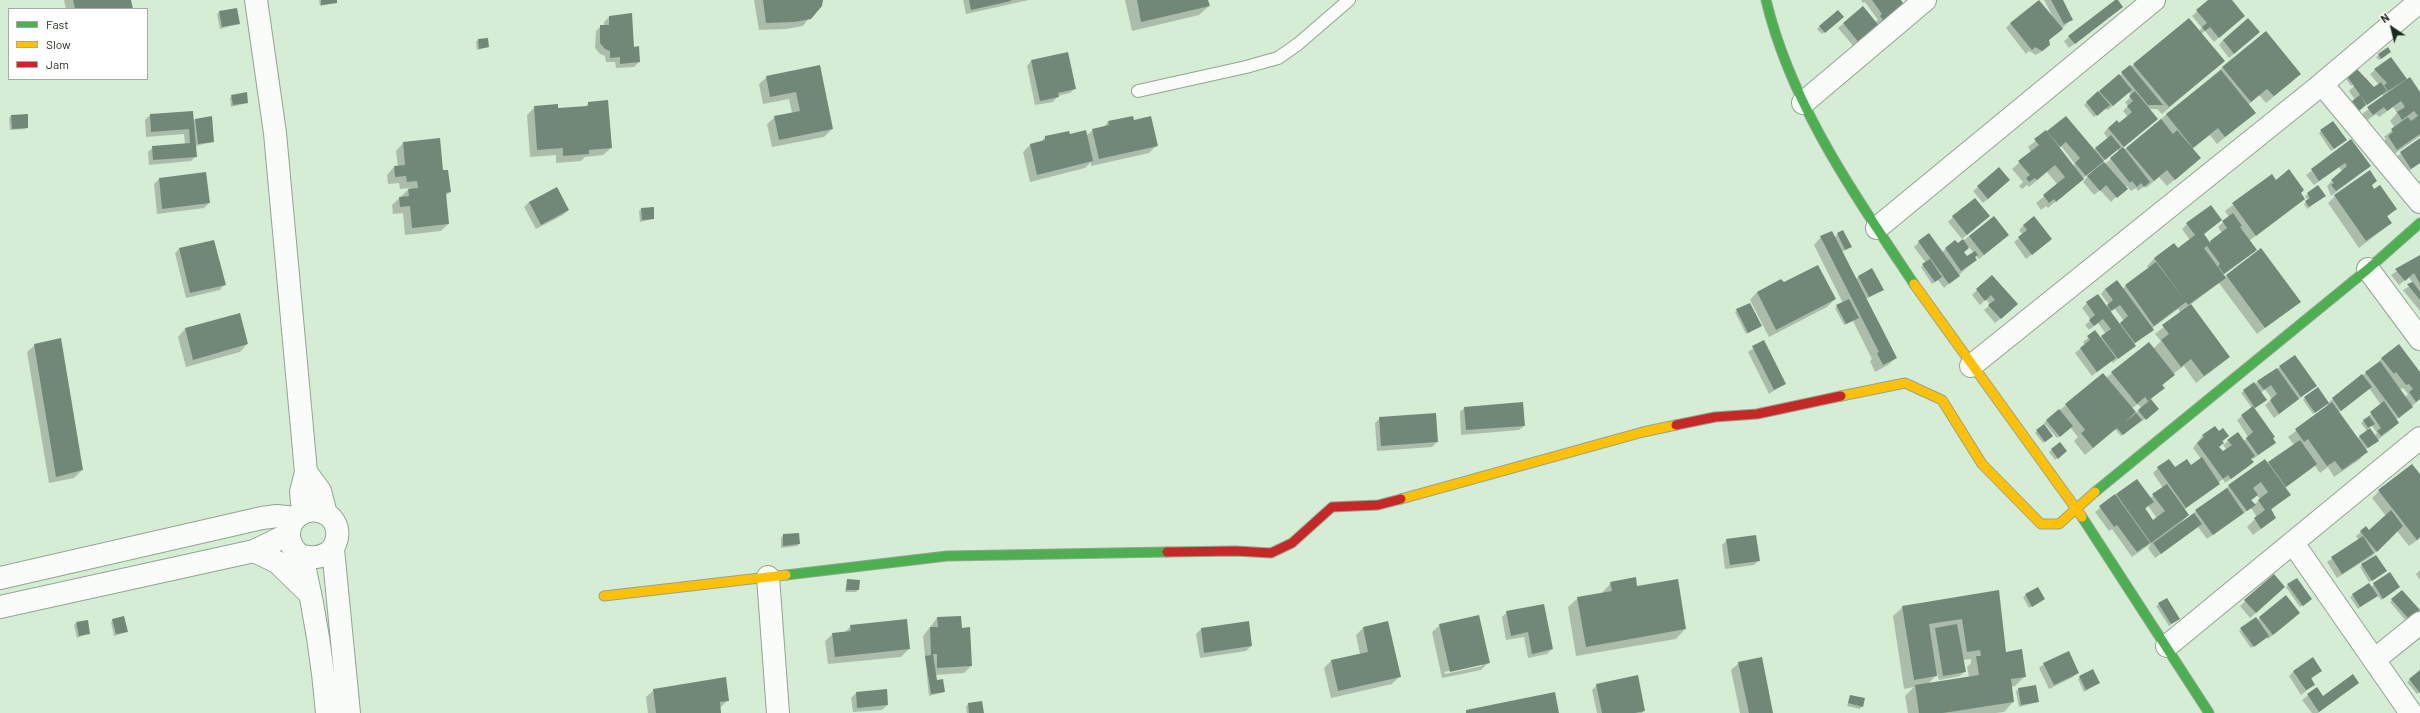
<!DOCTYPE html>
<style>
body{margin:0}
#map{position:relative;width:2420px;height:713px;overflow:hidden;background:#d6edd5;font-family:Barlow,sans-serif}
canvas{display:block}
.legend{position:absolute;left:8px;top:8px;width:140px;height:72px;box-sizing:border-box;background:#fff;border:1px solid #a4aaa4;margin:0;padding:5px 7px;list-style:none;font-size:12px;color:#1b2b1b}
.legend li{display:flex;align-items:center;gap:8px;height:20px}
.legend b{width:20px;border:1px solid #a4aaa4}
.north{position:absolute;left:2372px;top:8px;width:40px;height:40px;-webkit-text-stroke:3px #fff;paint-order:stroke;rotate:325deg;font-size:11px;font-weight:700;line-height:16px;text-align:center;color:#1b2b1b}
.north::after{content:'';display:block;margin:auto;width:14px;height:18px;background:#1b2b1b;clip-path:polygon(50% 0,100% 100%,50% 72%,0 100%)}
</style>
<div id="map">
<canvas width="2420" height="713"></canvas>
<ul class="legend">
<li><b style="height:5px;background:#4caf50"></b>Fast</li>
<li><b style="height:5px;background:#ffc107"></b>Slow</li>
<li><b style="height:5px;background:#c62828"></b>Jam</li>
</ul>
<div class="north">N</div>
</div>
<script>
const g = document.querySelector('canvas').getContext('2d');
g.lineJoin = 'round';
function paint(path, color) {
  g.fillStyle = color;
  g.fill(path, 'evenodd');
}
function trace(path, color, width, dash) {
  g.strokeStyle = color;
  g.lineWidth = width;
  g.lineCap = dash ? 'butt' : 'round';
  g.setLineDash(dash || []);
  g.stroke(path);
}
const shadow = new Path2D(`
 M64 0H130L132 9H66Z
 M319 0H336V3L320 6Z
 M754 0H822L803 26 786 29 759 30Z
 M963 0H1029L966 14Z
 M1125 0H1207L1209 6 1199 15 1132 31Z
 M1861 0H1899L1898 10 1877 25 1855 48 1838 28 1863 7 1875 22 1878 20 1865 2 1863 3Z
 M2044 0H2062L2072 19 2048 41 2049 45 2044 50 2036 55 2029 51 2026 54 2006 28 2011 23 2053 17Z
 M2117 0 2122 7 2069 48 2064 41Z
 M2210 0H2231L2244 16 2214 42 2205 31 2201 34 2224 61 2162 114 2157 109H2149L2157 119 2122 148 2124 150 2265 32 2293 81 2266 103 2259 95 2248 105 2255 113 2217 144 2210 135 2192 149V165L2167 186 2159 177 2146 188 2145 186 2138 191 2136 188 2131 191 2127 186 2111 202 2100 190 2094 195 2083 182 2094 169 2048 208 2046 206 2041 210 2036 203 2058 185 2047 172 2029 187 2027 185 2022 189 2019 186 2023 182 2012 169 2031 152 2028 147 2066 117 2094 150 2108 139 2104 133 2108 128 2128 117 2123 111 2128 106 2125 102 2132 96 2128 92 2108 110 2105 108 2094 117 2084 105 2130 67 2199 31 2202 28 2192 16ZM2061 146 2075 164 2073 166 2059 148ZM2117 149 2119 152 2105 164 2103 161Z
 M1837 11 1840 19 1822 34 1817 29Z
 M220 12 238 24 220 29 217 14Z
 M609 17 633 48 639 62 634 67 616 68 615 62H606L605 56 600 54 595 48 596 31 601 26H604V22Z
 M2254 37 2229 58 2219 45 2223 40Z
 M478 40 488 47 477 50 476 42Z
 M2388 54 2379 60 2376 57 2379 55Z
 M1031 61 1075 88 1070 93 1058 96 1053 102 1035 105 1027 66Z
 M819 66 832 129 824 137 772 147 767 124 775 117 792 113 789 99 763 104 759 84 767 77Z
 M2375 70 2405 78 2400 85 2420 94V136L2390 157 2381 144 2386 139 2384 137 2395 128 2390 121 2397 113 2393 107 2379 117 2376 114 2365 122 2361 115 2384 97 2382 94 2356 112 2350 104 2355 100 2349 91 2356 84 2351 86 2346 79 2348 76 2359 83 2366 78 2374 89 2379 85 2370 74Z
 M232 96 247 103 231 107 230 98Z
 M589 103 611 148 603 155 585 157 581 161 556 163V155L530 157 527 115 535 107 557 109 585 107Z
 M150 115 193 122 195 119 213 142 195 146 196 156 191 161 149 165 148 152 153 147 185 144 184 134 146 137 145 120Z
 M11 116 27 127 25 129 10 130 9 118Z
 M1132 117 1133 121 1156 146 1149 153 1091 166V162L1085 168 1030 182 1023 152 1030 145 1040 143 1045 137 1086 136 1093 130 1103 128 1108 122Z
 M2333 122 2343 142 2331 151 2319 133Z
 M2420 139V163L2406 173 2395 158Z
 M2351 141 2365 170 2331 196 2327 186 2342 171 2339 167 2314 185 2306 175Z
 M403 143 442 171 450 192 445 196 448 224 441 231 405 235 403 213 393 214 392 205 410 188 400 189 399 183 388 184 387 175 394 167H398L396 151Z
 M206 173 209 203 204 208 157 214 154 184 159 179Z
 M2271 175 2276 181 2300 193 2304 199 2249 241 2255 250 2223 275 2299 301 2257 334 2219 283 2190 305 2228 357 2221 364 2196 383 2184 366 2173 374 2150 399 2158 409 2156 411 2121 436 2115 429 2085 455 2074 441 2078 437 2070 427 2057 438 2044 423 2066 405 2106 378 2149 343 2153 349 2161 341 2155 334 2181 313 2178 309 2151 329 2113 363 2111 361 2092 376 2075 353 2085 345 2083 342 2095 332 2100 338 2106 334 2098 323 2089 330 2085 325 2091 320 2082 308 2087 303 2106 307 2109 305 2101 294 2105 289H2122L2149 269 2147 266 2154 259 2174 244 2178 249 2190 240 2182 229 2187 224 2221 220 2203 235 2209 243 2222 233 2218 227 2229 217 2225 211ZM2115 309 2124 321 2119 324 2110 312ZM2138 404 2141 408 2127 421 2132 408Z
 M2004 185 1983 203 1973 191 1978 187Z
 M2371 186 2396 209 2387 217 2391 223 2359 248 2328 203 2335 196Z
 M2318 187 2322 198 2307 209 2304 204 2308 200 2305 196Z
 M557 188 568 210 563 215 536 229 524 207 529 202Z
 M641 209 653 219 640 222 639 211Z
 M1989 216 1962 239 1948 222 1953 217Z
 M2024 225 2051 239 2026 259 2014 242 2023 235 2019 230Z
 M1843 231 1850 247 1842 252 1856 279 1859 276 1883 290 1866 299 1896 358 1888 365 1875 372 1870 361 1872 359 1853 321 1844 325 1835 308 1843 303 1814 245 1821 237H1834Z
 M2008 235 1979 259 1976 256 1974 258 1976 260 1944 288 1938 280 1932 284 1921 267 1926 263 1914 247 1919 242 1942 252 1955 242 1958 245 1969 236ZM1969 247 1974 253 1966 258 1963 253Z
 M179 249 224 285 220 290 186 298 175 253Z
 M2420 256V311L2403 290 2413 284 2409 277 2399 285 2391 275Z
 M1992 276 2012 309 1995 323 1984 310 1990 305 1986 299 1980 305 1972 295Z
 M1781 280 1783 284 1835 299 1827 307 1769 337 1750 300 1757 292Z
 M1737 310 1760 326 1746 334 1735 312Z
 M239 314 247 344 240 352 186 367 178 337 185 329Z
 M1764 341 1785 383 1769 394 1748 352Z
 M35 345 82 470 74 478 49 483 27 352Z
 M2382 358 2420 374V399L2396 420 2398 423 2393 428 2365 450 2366 452 2359 460 2334 477 2328 467 2320 473 2315 466 2285 488 2289 495 2270 511 2275 518 2253 535 2247 527 2257 517 2251 508 2207 539 2198 527 2155 558 2148 548 2152 543 2132 557 2112 529 2109 531 2095 512 2117 495 2150 498 2163 488 2153 473 2158 468 2190 467 2201 459 2193 448 2203 435 2218 433 2228 436 2218 447 2223 453 2227 450 2223 445 2228 441H2244L2248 437 2237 420 2252 408 2241 393 2280 367 2316 386 2274 418 2265 405 2272 399 2265 389 2261 393 2266 400 2254 409 2275 443 2253 459 2252 458 2250 459 2253 462 2248 467 2225 483 2223 479 2184 510 2188 515 2181 523 2229 486 2268 464 2294 445 2288 437 2329 406 2327 404 2313 414 2303 400 2305 398 2328 403 2377 364ZM2369 388 2381 405 2361 423 2367 431 2357 439 2338 413ZM2403 388 2408 394 2405 397 2400 390ZM2372 426 2377 433 2374 436 2368 428ZM2257 495 2260 499 2254 505 2251 501ZM2148 506 2157 518 2153 521 2145 510Z
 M1465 407 1524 426 1519 430 1461 435 1460 412Z
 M1380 418 1437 442 1432 447 1377 451 1375 423Z
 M2037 431 2050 438 2043 443 2035 433Z
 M2059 443 2064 453 2055 460 2049 452Z
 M2420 475V538L2409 546 2397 531 2372 556 2337 578 2327 562 2359 540 2356 536 2366 528 2369 531 2386 516 2372 498 2379 491Z
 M798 534 799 544 797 546 781 548V538L783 535Z
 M1727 540 1759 560 1754 565 1725 569 1722 545Z
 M2376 556 2383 573 2369 582 2360 567Z
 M2420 570V580L2416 574Z
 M2274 576 2279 592 2250 618 2240 606Z
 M847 581 858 590 856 592H845Z
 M1611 583 1636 587 1685 629 1676 639 1576 656 1568 607 1578 598 1601 594Z
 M2369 584 2371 587 2374 584 2399 587 2381 600 2377 595 2358 609 2350 597Z
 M2288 585 2309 601 2300 607 2286 587Z
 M2038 588 2044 599 2029 608 2023 597Z
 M1998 591 2005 653 2025 676 2015 686 2011 687 2013 702 2004 712 1996 713H1908L1905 696 1914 687 1904 689 1893 616 1903 607ZM1971 659V663L1967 667 1969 677 1928 684 1937 674 1939 680 1960 676 1965 671 1963 660Z
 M2402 591 2418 610 2406 621 2390 602Z
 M2285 596 2294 618 2268 639 2266 637 2251 648 2239 631 2257 620Z
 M2159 604 2179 619 2169 626 2156 606Z
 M1507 612 1552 649 1547 654 1528 658 1524 637 1506 640 1502 617Z
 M937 618 961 629 971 666 964 673 935 675 936 681 944 692 929 696 923 636Z
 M113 620 127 631 124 633 114 636 111 622Z
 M76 623 89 633 77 638 74 625Z
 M1440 625 1489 662 1481 670 1442 678 1432 632ZM1482 664V666L1445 674 1444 672Z
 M851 626 909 649 901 657 828 664 825 641 833 634 844 633Z
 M1363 628 1400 676 1392 684 1331 698 1324 668 1331 661 1360 654 1356 635Z
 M1201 629 1251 646 1246 651 1200 658 1196 634Z
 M1739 663 1772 713H1740L1731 670Z
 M2044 664 2078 672 2073 677 2049 689 2039 668Z
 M2321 671 2310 680 2314 685 2301 695 2289 676 2293 672Z
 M2420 671V692L2417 694 2407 682Z
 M2080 677 2099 683 2084 692 2078 679Z
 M2358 683 2318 713H2312L2302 700 2317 688 2323 697Z
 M1597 685 1644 710 1642 713H1597L1592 690Z
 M2019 689 2038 702 2019 707 2016 691Z
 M654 690 728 700 720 708V713H648L646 697Z
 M856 693 887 705 882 710 853 712 851 698Z
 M1851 696 1862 706 1860 709 1847 706Z
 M968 704 983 713H967L966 707Z`);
const building = new Path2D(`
 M73 0H131L133 9H75Z
 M321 0H337V3L321 5Z
 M763 0H823L822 6 811 19 794 22 766 23Z
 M969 0H1011V1L971 10Z
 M1137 0H1208L1210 6 1141 22Z
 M1872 0H1901L1904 5 1883 20 1880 16 1882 14Z
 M2039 0 2063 29 2049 40 2050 45 2042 51 2035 47 2032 50 2010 23Z
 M2051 0H2063L2073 20 2064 24Z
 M2115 0H2118L2123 7 2075 44 2068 36Z
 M2208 0H2232L2245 16 2219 38 2210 27 2205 31 2202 27 2207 23 2196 10Z
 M1863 6 1880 27 1860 44 1843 23Z
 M237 8 240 24 222 27 219 11Z
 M1838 10 1844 17 1825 33 1819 26Z
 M632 13 634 47 639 46 640 62 620 64V57L610 58V51L605 49 600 43V25H609V16Z
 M2189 18 2225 61 2169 107 2133 64Z
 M2248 18 2260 32 2234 54 2223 40Z
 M2266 31 2301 74 2274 96 2267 89 2251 102 2222 67Z
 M488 38 489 47 479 49 478 39Z
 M2388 47 2391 52 2381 59 2378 54Z
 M1068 52 1076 89 1058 93 1059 97 1040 101 1031 60Z
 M2391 57 2407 79 2388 91 2384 85 2387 83 2374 69Z
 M820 65 833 129 779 140 774 116 800 111 796 92 770 97 766 76Z
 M2130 65 2163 105H2148L2121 72Z
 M2357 69 2374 87 2381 82 2387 91 2367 105 2347 76Z
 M2221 70 2256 113 2225 137 2218 128 2193 148 2166 114Z
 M2119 74 2132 90 2113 106 2099 91Z
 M2410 77 2420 92V134L2397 150 2388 136 2393 132 2391 129 2408 117 2411 121 2418 116 2414 111 2402 120 2397 112 2405 107 2401 101 2387 111 2384 107 2373 115 2367 107Z
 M2098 91 2110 105 2097 116 2086 102Z
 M2135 91 2158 119 2124 147 2108 128 2117 120 2119 123 2132 112 2127 106 2133 101 2129 96Z
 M247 92 248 103 233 105 231 95Z
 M2360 95 2366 105 2359 111 2352 101Z
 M608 100 612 148 589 150V154L563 156V148L537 150 534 106 558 104V108L588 106V102Z
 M193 111 197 157 153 160 152 146 190 143 189 129 151 132 150 114Z
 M28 114V128L12 129 11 115Z
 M212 116 214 142 198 144 195 119Z
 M1133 116 1134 120 1151 116 1158 146 1099 159 1092 129 1109 125 1108 121Z
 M2066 116 2104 161 2086 176 2075 163 2080 158 2066 142 2060 147 2047 131Z
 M2161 119 2173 134 2177 130 2201 158 2175 180 2167 170 2154 181 2126 148Z
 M2333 121 2347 140 2334 149 2320 130Z
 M1086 130 1093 161 1037 175 1030 144 1045 140V136L1069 131 1070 134Z
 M2046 130 2084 179 2056 202 2054 199 2049 203 2043 195 2065 177 2055 165 2037 180 2035 178 2029 182 2026 178 2030 175 2018 161 2039 145 2034 139Z
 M2111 135 2121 147 2105 160 2095 148Z
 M440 138 443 170H448L451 192 446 193 449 224 412 228 410 206 400 207 399 197 409 196 408 189 418 188 417 181 407 182 406 176 395 177 394 166 405 165 403 142Z
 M2420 138V163L2411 169 2400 152Z
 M2351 139 2371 166 2336 191 2331 185 2334 183 2331 180 2347 166 2345 163 2319 181 2311 169Z
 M2123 147 2150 182 2144 187 2141 183 2137 187 2132 181 2130 183 2110 158Z
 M2104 162 2128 189 2117 198 2106 185 2100 191 2087 176Z
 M1999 167 2010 180 1988 199 1977 186Z
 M2289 169 2304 190 2301 193 2305 199 2256 236 2232 203 2272 174 2276 180Z
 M2370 170 2377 181 2372 185 2374 189 2380 185 2397 209 2387 216 2392 223 2366 241 2334 195Z
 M206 172 210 203 162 209 159 178Z
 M2318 185 2326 196 2309 207 2305 201 2310 198 2307 193Z
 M557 187 569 210 541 225 529 202Z
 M1975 198 1990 216 1967 235 1952 216Z
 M2211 205 2222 220 2204 234 2211 244 2210 241 2227 228 2222 221 2233 213 2242 226 2240 227 2257 250 2224 274 2218 266 2220 264 2207 246 2204 248 2226 278 2188 305 2186 302 2154 326 2125 285 2156 262 2184 299 2154 258 2174 243 2178 248 2195 235 2186 223Z
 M654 207V219L642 220 641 208Z
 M1994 216 2009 235 1984 255 1969 236Z
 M2034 216 2052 239 2032 255 2018 237 2027 230 2023 225Z
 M1843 230 1852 247 1845 250 1837 233Z
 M1832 231 1897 358 1883 365 1877 353 1879 352 1820 236Z
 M1929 233 1960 276 1949 284 1918 241Z
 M1963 239 1969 248 1964 252 1967 256 1975 251 1978 255 1975 257 1977 260 1961 271 1945 248 1955 240 1958 243Z
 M214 240 226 285 190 293 179 248Z
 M2261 248 2301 302 2265 328 2226 275Z
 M2420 255V284L2414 273 2405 281 2395 269Z
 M1930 259 1942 277 1935 282 1922 264Z
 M1818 265 1836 299 1776 330 1757 292 1781 279 1784 282Z
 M1872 268 1884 290 1869 297 1858 276Z
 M1992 275 2018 304 2001 319 1988 305 1995 300 1991 295 1985 301 1976 289Z
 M2117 280 2154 330 2135 343 2120 323 2128 316 2120 305 2111 311 2107 305 2113 300 2105 289Z
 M2413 282 2420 292V300L2407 284Z
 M2098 294 2136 346 2118 359 2101 336 2111 329 2103 319 2094 326 2089 320 2095 315 2086 302Z
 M1849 299 1859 318 1846 324 1836 305Z
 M1750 303 1762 326 1748 333 1736 309Z
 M2191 304 2230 357 2204 376 2191 359 2181 367 2161 340 2169 334 2162 325Z
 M240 313 248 344 193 360 185 328Z
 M2095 330 2116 358 2097 372 2080 348 2090 340 2087 336Z
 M61 338 83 470 56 477 34 344Z
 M1764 340 1786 384 1774 390 1752 346Z
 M2149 342 2175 375 2162 385 2165 388 2148 401 2145 397 2137 404 2111 372Z
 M2399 344 2420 372V399L2416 402 2409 392 2413 389 2409 384 2406 385 2396 372 2394 374 2381 358Z
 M2295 355 2317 386 2301 397 2279 366Z
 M2380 361 2413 407 2399 418 2365 372Z
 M2277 368 2299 399 2279 414 2270 400 2277 394 2271 385 2264 390 2257 381Z
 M2103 373 2136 412 2123 424 2136 413 2142 420 2123 435 2117 428 2093 448 2081 433 2085 430 2065 404Z
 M2362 374 2372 387 2341 411 2332 398Z
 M2254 382 2267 400 2255 408 2243 390Z
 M2318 387 2329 403 2315 413 2304 397Z
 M2151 399 2159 409 2146 420 2138 410Z
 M2384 401 2399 423 2381 436 2377 431 2381 428 2370 412Z
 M1523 402 1525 426 1466 430 1464 407Z
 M2332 402 2368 452 2342 470 2335 461 2327 466 2308 439 2304 442 2295 429Z
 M2253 406 2275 437 2273 438 2276 443 2258 455 2246 438 2253 432 2241 415Z
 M2059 409 2073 426 2060 437 2046 420Z
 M1436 413 1438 442 1381 446 1379 417Z
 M2369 416 2375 424 2368 428 2363 420Z
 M2044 424 2053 436 2045 442 2036 430Z
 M2215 426 2219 431 2223 428 2229 436 2222 441 2224 443 2219 447 2223 451 2232 445 2227 440 2238 432 2255 456 2251 459 2254 462 2231 479 2228 475 2223 479 2197 443 2204 437 2202 435Z
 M2370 428 2379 441 2368 448 2359 436Z
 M2300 440 2317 464 2286 487 2268 462Z
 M2060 442 2067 451 2058 459 2051 449Z
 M2202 457 2220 484 2186 508 2157 467 2169 459 2175 467 2187 459 2191 465Z
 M2265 459 2291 495 2271 509 2276 518 2261 529 2254 518 2265 510 2258 500 2268 492 2261 482 2253 488 2258 495 2251 500 2256 505 2247 511 2228 485Z
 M2412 464 2420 474V537L2417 540 2378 490Z
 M2137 479 2154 502 2145 508 2153 520 2165 511 2152 494 2167 484 2189 515 2151 543 2116 494Z
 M2227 488 2244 513 2213 535 2195 510Z
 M2115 494 2150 543 2137 552 2117 525 2114 527 2099 506Z
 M2391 510 2403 526 2377 552 2360 531 2366 526 2369 530Z
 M2194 513 2202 524 2161 554 2153 543Z
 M799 533 800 544 783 546V534Z
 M1756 535 1760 561 1730 565 1726 539Z
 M2363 536 2374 553 2342 574 2331 557Z
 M2376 555 2387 571 2372 581 2361 564Z
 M2390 572 2400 587 2383 599 2373 583Z
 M2274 574 2285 587 2256 613 2244 600Z
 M1636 577 1637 586 1678 579 1686 629 1586 647 1577 597 1612 591 1610 582Z
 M2297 578 2312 599 2303 606 2287 584Z
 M847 579 860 580 859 590H846Z
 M2369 583 2378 596 2360 607 2352 594Z
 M2038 587 2045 599 2032 607 2025 594Z
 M1999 590 2006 652 2022 649 2026 677 2011 679 2014 702 1943 713H1919L1915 685 1979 675 1976 656H1981L1980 650 1967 652 1962 619 1929 624 1937 676 1914 680 1902 606Z
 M2402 590 2420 610 2409 619 2391 599Z
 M2286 595 2300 613 2273 635 2259 617Z
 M2167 598 2180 619 2171 624 2158 603Z
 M1544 604 1553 649 1532 654 1528 632 1511 636 1506 611Z
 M1479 615 1490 663 1450 672 1439 624Z
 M124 616 128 632 116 634 112 619Z
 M961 616 962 628 970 627 972 666 937 668V654H933L937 680 943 679 945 692 931 694 925 656 931 655 930 627H938L937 617Z
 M2256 617 2269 636 2254 647 2240 628Z
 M907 619 910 649 835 657 832 633 851 631 850 625Z
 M88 620 90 634 79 636 76 622Z
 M1249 621 1252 646 1204 653 1201 628Z
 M1388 621 1401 677 1338 691 1331 660 1368 652 1363 627Z
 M1957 624 1966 672 1943 676 1935 628Z
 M2069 651 2079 673 2054 685 2043 663Z
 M1762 657 1773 713H1749L1738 662Z
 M2313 657 2322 671 2311 678 2315 685 2306 690 2293 671Z
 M2093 669 2100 683 2086 690 2079 676Z
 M2420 670V693L2409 679Z
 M2353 674 2359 683 2319 712 2307 694 2317 687 2323 696Z
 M1638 675 1645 711 1635 713H1602L1596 684Z
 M726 677 729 701 720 702 721 713H656L653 689Z
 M2036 685 2039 702 2021 705 2018 688Z
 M887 689 888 705 857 708 856 692Z
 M1555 692 1559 713H1466V710Z
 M1850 695 1865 698 1863 707 1848 703Z
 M982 701 984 713H969L968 703Z`);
const lane = new Path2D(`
 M1138 91 1246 67 1278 58 1298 44 1349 0`);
const street = new Path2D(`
 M256 0 275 133 306 472 301 492 303 512
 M2322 84 2420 202
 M1803 103 1925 0
 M1877 228 2154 0
 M2368 269 2420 339
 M1971 366 2322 84 2420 1
 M306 472 320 491 326 514
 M2293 543 2411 713
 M333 549 349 713
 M254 551 277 562 310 594
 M302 556C342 566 349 517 318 511 304 508 289 519 289 534 288 548 301 553 304 565 315 613 323 664 327 713
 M768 577 778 713
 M0 578 262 518 277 516 295 518
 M0 607 254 551 289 534
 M2167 646 2420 438
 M2374 660 2420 623`);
const fast = new Path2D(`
 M1766 0C1791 105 1855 195 1914 284
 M2095 492 2368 269 2420 223
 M2082 517 2209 713
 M786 575 947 556 1167 552`);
const slow = new Path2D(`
 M1914 284 2082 517
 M1841 396 1905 383 1942 400 1982 464 2041 524H2059L2095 492
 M1401 499 1643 432 1676 425
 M604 596 786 575`);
const jam = new Path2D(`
 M1676 425 1715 417 1757 414 1841 396
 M1167 552 1236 551 1271 553 1292 543 1332 507 1378 505 1401 499`);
paint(shadow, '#0003');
paint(building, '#718879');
trace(lane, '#92a492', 14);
trace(street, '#92a492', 24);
trace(fast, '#92a492', 11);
trace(slow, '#92a492', 11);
trace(jam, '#92a492', 11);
trace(lane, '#f9fcf9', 12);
trace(street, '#f9fcf9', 22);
trace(fast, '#4caf50', 9);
trace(slow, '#ffc107', 9);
trace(jam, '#c62828', 9);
</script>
